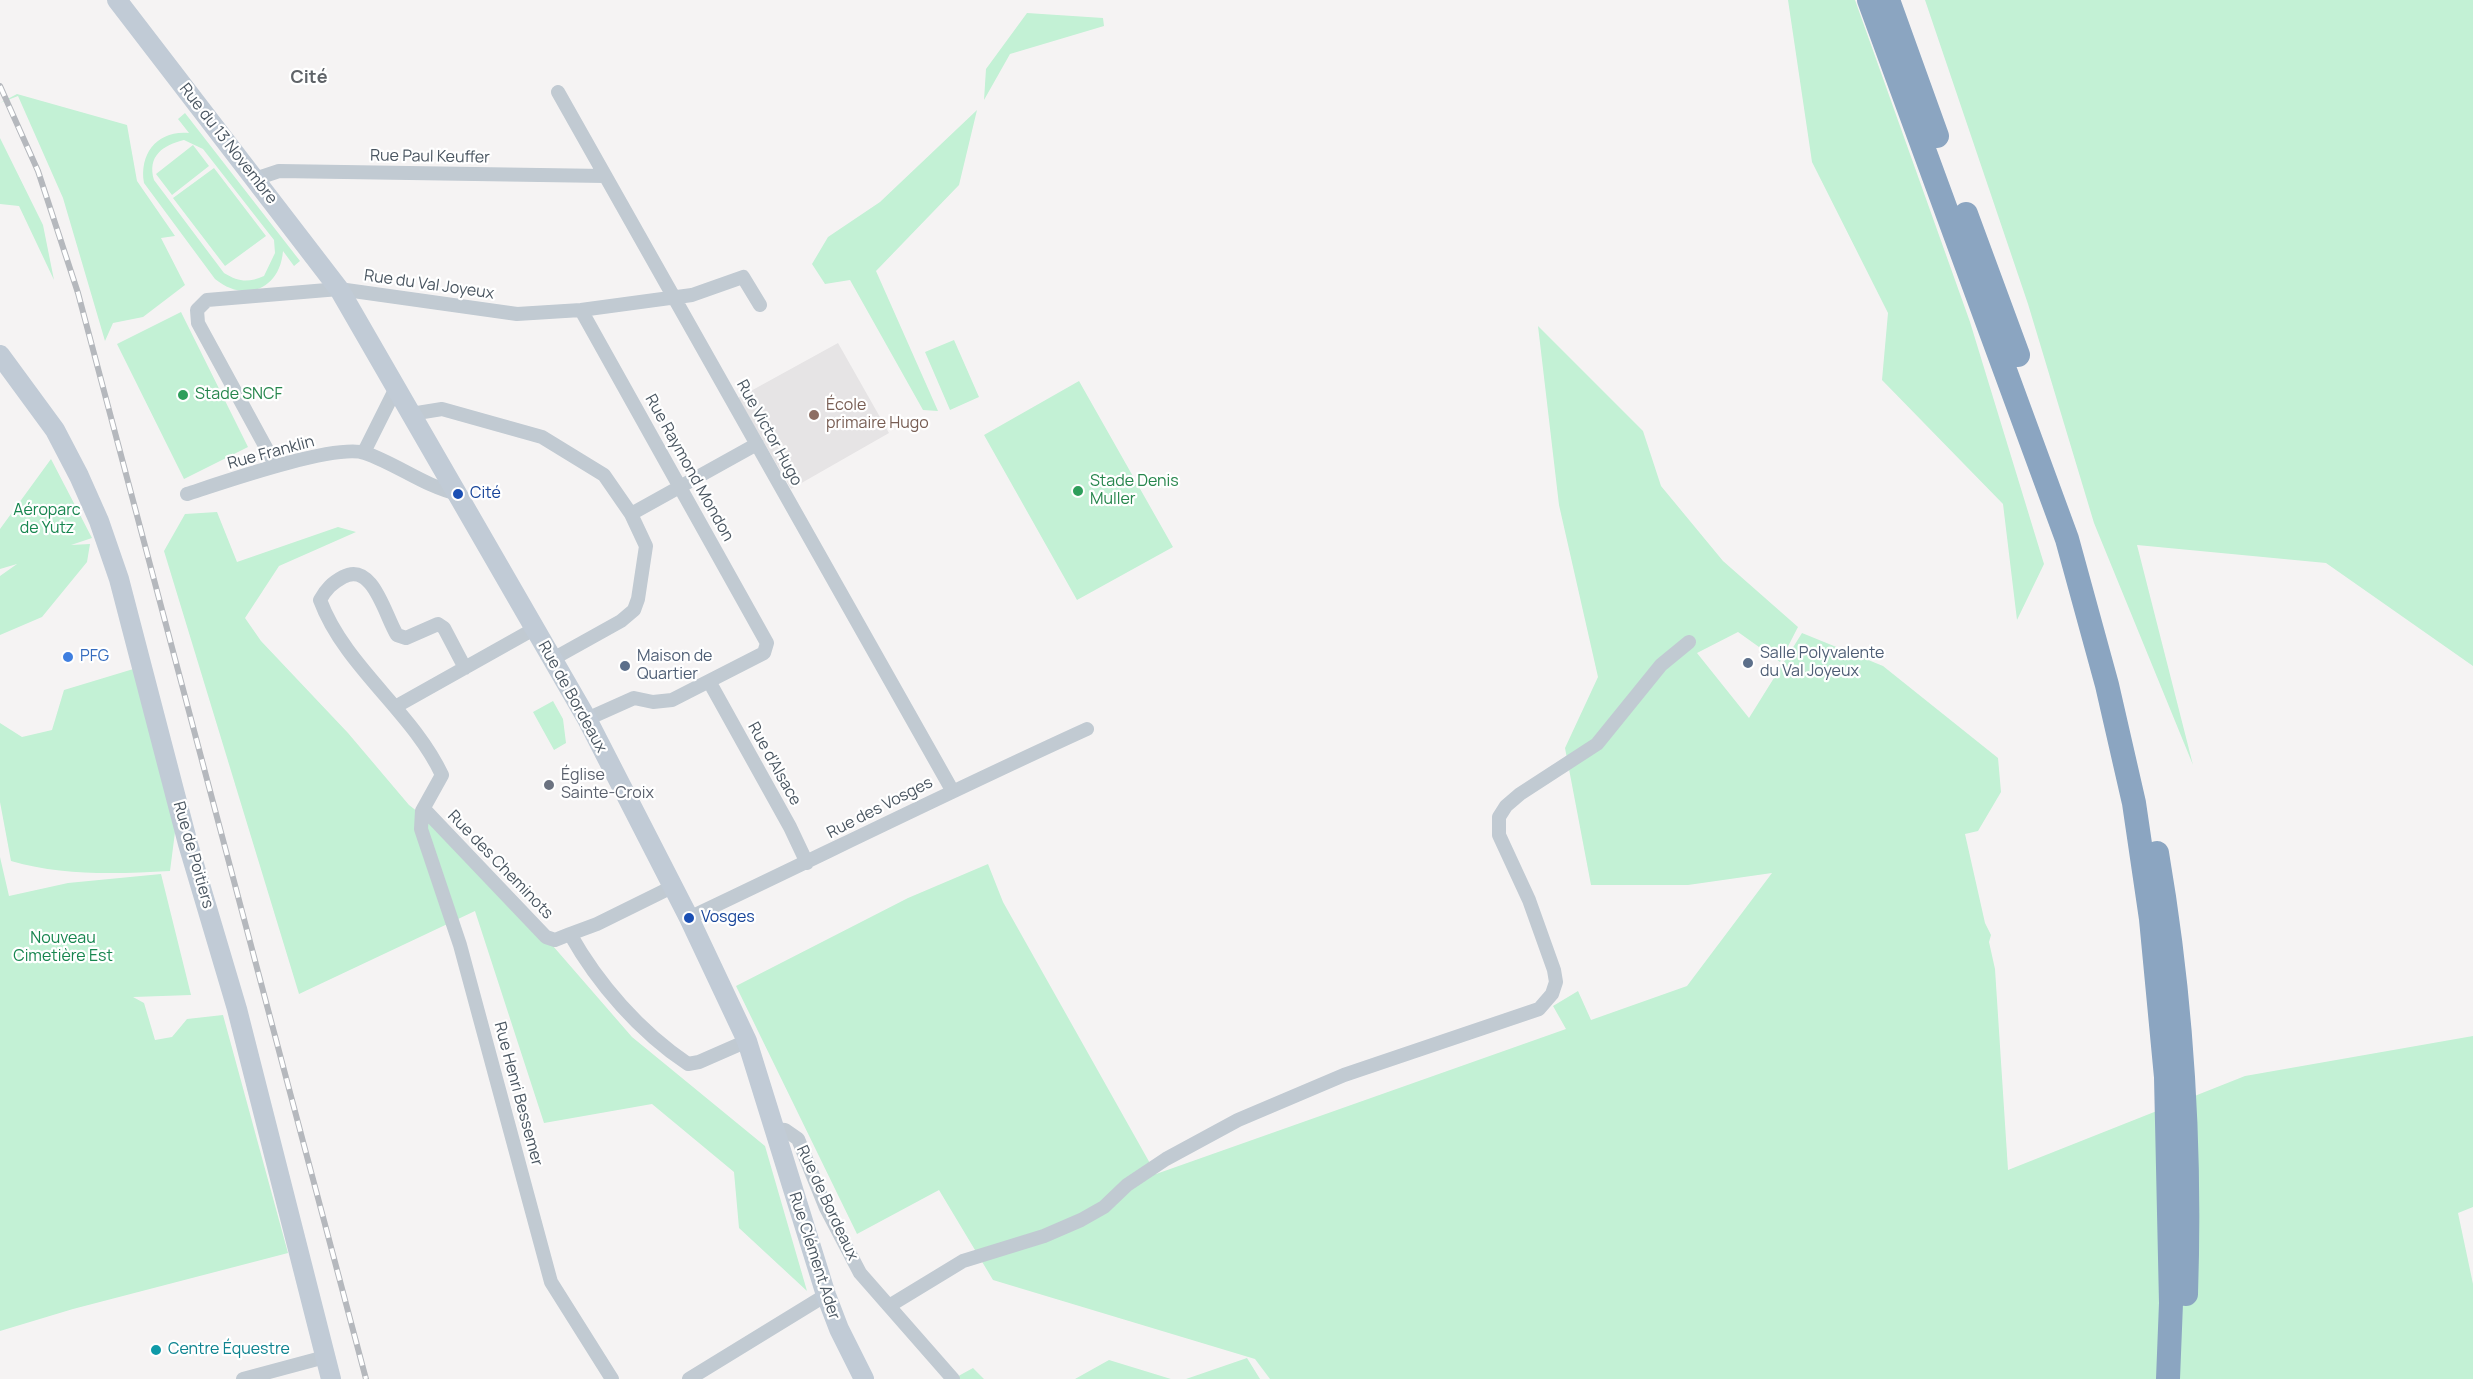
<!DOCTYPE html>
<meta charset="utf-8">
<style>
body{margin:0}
canvas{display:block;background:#f5f3f3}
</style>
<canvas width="2473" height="1379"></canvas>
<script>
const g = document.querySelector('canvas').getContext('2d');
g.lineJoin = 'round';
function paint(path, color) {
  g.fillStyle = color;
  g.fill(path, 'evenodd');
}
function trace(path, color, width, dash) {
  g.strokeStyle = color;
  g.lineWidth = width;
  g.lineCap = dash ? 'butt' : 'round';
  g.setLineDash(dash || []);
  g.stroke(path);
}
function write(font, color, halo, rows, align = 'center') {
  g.font = font + ' Manrope,sans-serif';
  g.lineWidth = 4.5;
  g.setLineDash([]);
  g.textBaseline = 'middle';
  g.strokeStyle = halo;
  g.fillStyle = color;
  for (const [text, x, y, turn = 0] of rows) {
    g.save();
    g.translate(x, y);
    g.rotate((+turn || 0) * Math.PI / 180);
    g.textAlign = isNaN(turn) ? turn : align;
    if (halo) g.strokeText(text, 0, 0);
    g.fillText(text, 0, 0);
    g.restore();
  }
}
const education = new Path2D(`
 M838 343 889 433 791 489 738 398Z`);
const green = new Path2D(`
 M1788 0H1855L1970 322 2044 564 2017 620 2003 504 1882 380 1888 313 1812 162Z
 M1925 0H2473V666L2326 563 2137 545 2193 765 2094 523 2028 304Z
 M1027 13 1103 18 1104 26 1010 54 984 100 986 69Z
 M17 94 127 125 137 181 175 236 161 238 185 285 143 317 113 323 105 341 63 198 18 96 0 103Z
 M977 110 959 185 876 271 938 411 923 410 850 280 825 284 812 264 828 237 880 202Z
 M185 113 300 261 294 266 283 251C280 290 244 303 215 279L144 183C139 153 158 130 189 133L178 119ZM184 140 203 149 274 240 275 253 264 276C248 283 239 282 224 273L154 180C147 156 163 145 184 140Z
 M0 138 43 225 54 280 19 206 0 204Z
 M193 145 209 166 172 195 156 174Z
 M214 168 266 236 225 266 173 198Z
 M181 312 248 447 184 479 117 344Z
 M1538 326 1643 431 1661 486 1723 561 1798 627 1780 662 1738 632 1697 653 1749 718 1802 633 1883 666 1998 758 2001 792 1978 831 1965 834 1985 923 1991 935 1989 942 1995 969 2008 1170 2245 1076 2473 1036V1207L2458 1213 2473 1284V1379H1270L1255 1359 993 1280 939 1190 857 1234 736 986 908 898 988 864 1003 902 1156 1174 1566 1029 1553 1006 1578 991 1591 1020 1687 986 1772 873 1688 885H1591L1565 748 1598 677 1559 505Z
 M954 340 979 397 950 410 925 352Z
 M1079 381 1173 547 1077 600 984 435Z
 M51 459 92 538 71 545 90 544 87 562 42 617 0 635V576L17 564 0 569V529Z
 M217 512 237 562 338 527 356 532 279 566 245 618 261 641 348 733 409 805 427 819 520 908 632 1037 765 1146 807 1291 739 1228 734 1172 652 1104 544 1123 475 911 299 994 164 551 185 514Z
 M140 667 178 809 170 871C117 874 62 876 11 861L0 802V723L22 737 52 730 64 690Z
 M553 701 563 719 566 743 554 750 533 712Z
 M0 857 9 896 68 883 161 874 191 995 133 997 144 1003 155 1040 172 1037 187 1019 223 1015 288 1253 73 1309 0 1331Z
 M1247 1358 1260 1379H1186Z
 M1109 1360 1171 1379H1075Z
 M973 1368 984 1379H953Z`);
const street = new Path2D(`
 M558 92 952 790
 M255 179 279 171 605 176
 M581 310 767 643 764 653 672 700 653 702 634 698 587 719
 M411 414 442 409 542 437 604 475 631 514 646 546 638 599 634 610 621 621 551 660
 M364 452 396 388
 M276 466 198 323 197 310 207 300 339 289 517 314 581 310 692 295 743 277 760 305
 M187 494C221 483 335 443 365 453 397 464 424 486 458 494
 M631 514 757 444
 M465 668 444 628 438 624 406 638 397 635C385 616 373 561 343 577 332 583 326 589 320 600 345 667 412 711 442 775L422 811 421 829 460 945 551 1282 612 1379
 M710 683 790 827 807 863
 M395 707 534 629
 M424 807 426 811 546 937 555 940 570 934C598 984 640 1032 688 1064L699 1062 747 1041
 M689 918C822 855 953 790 1087 729
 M570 934 597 924 672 887
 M773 1129 785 1130 798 1139 826 1208 860 1273 953 1379
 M889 1306 963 1261 1044 1236 1081 1220 1104 1207 1127 1185 1166 1159 1238 1120 1344 1075 1539 1009 1552 994 1556 982 1554 970 1529 900 1499 835V817L1506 806 1520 794 1597 744 1661 665 1689 642
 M243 1379 325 1357
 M689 1379 826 1295`);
const secondary = new Path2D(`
 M117 0 339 289 587 719 689 918 747 1041 826 1295 839 1329 864 1379
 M0 355 55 430 79 476 99 521 119 579 188 844 237 1009 331 1379`);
const highway = new Path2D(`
 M1869 0 2067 539 2107 685 2134 803 2151 919 2166 1077 2171 1303 2168 1379
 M1888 0 1937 136
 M1966 214 2018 355
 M2157 853C2182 999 2191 1146 2186 1294`);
const rail = new Path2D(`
 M0 86 38 171 78 293 366 1379`);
const markers = [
 [183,395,6,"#2e9e5b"],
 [814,415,6,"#8d6e63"],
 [1078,491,6,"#2e9e5b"],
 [458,494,6,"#1a4fb4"],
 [68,657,6,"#3f7fe0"],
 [1748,663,6,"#5c6f8a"],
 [625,666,6,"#5c6f8a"],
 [549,785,6,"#6b7280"],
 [689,918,6,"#1a4fb4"],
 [156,1350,6,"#0f9aa8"]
];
const streetNames = [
 ["Rue du 13 Novembre",228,144,52],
 ["Rue Paul Keuffer",430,157,1],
 ["Rue du Val Joyeux",429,285,8],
 ["Rue Victor Hugo",769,433,61],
 ["Rue Franklin",271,453,-15],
 ["Rue Raymond Mondon",689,468,61],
 ["Rue de Bordeaux",572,697,61],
 ["Rue d'Alsace",774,764,61],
 ["Rue des Vosges",880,808,-27],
 ["Rue de Poitiers",193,855,74],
 ["Rue des Cheminots",500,865,46],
 ["Rue Henri Bessemer",518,1094,75],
 ["Rue de Bordeaux",827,1203,65],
 ["Rue Clément Ader",814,1256,72]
];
const leisureNames = [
 ["Stade SNCF",195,395],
 ["Stade Denis",1090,482],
 ["Muller",1090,500]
];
const educationNames = [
 ["École",826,406],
 ["primaire Hugo",826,424]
];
const transitNames = [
 ["Cité",470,494],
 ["Vosges",701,918]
];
const parkNames = [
 ["Aéroparc",47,511],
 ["de Yutz",47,529],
 ["Nouveau",63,939],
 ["Cimetière Est",63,957]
];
const serviceNames = [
 ["Salle Polyvalente",1760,654],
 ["du Val Joyeux",1760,672],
 ["Maison de",637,657],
 ["Quartier",637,675]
];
const shopNames = [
 ["PFG",80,657]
];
const worshipNames = [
 ["Église",561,776],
 ["Sainte-Croix",561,794]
];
const cultureNames = [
 ["Centre Équestre",168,1350]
];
const neighbourhoodNames = [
 ["Cité",309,78]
];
paint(education, '#e6e4e5');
paint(green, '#c3f1d5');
trace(street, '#c1cad2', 14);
trace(secondary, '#c1cbd6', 20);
trace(highway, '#8ba5c1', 24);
trace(rail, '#b5b8bd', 6);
trace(rail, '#fff', 4, [11]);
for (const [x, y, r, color] of markers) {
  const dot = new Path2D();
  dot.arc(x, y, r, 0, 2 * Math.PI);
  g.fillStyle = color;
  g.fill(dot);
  trace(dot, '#fff', 2);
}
write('16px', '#4a5661', '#fff', streetNames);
write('16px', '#27864d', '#fff', leisureNames, 'left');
write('16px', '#785e54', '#fff', educationNames, 'left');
write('16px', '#164399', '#fff', transitNames, 'left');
write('16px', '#17864f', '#fff', parkNames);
write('16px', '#4e5e75', '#fff', serviceNames, 'left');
write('16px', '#366cbe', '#fff', shopNames, 'left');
write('16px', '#5b616d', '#fff', worshipNames, 'left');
write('16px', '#0d838f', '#fff', cultureNames, 'left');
write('bold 18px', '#5f6368', '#fff', neighbourhoodNames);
</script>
